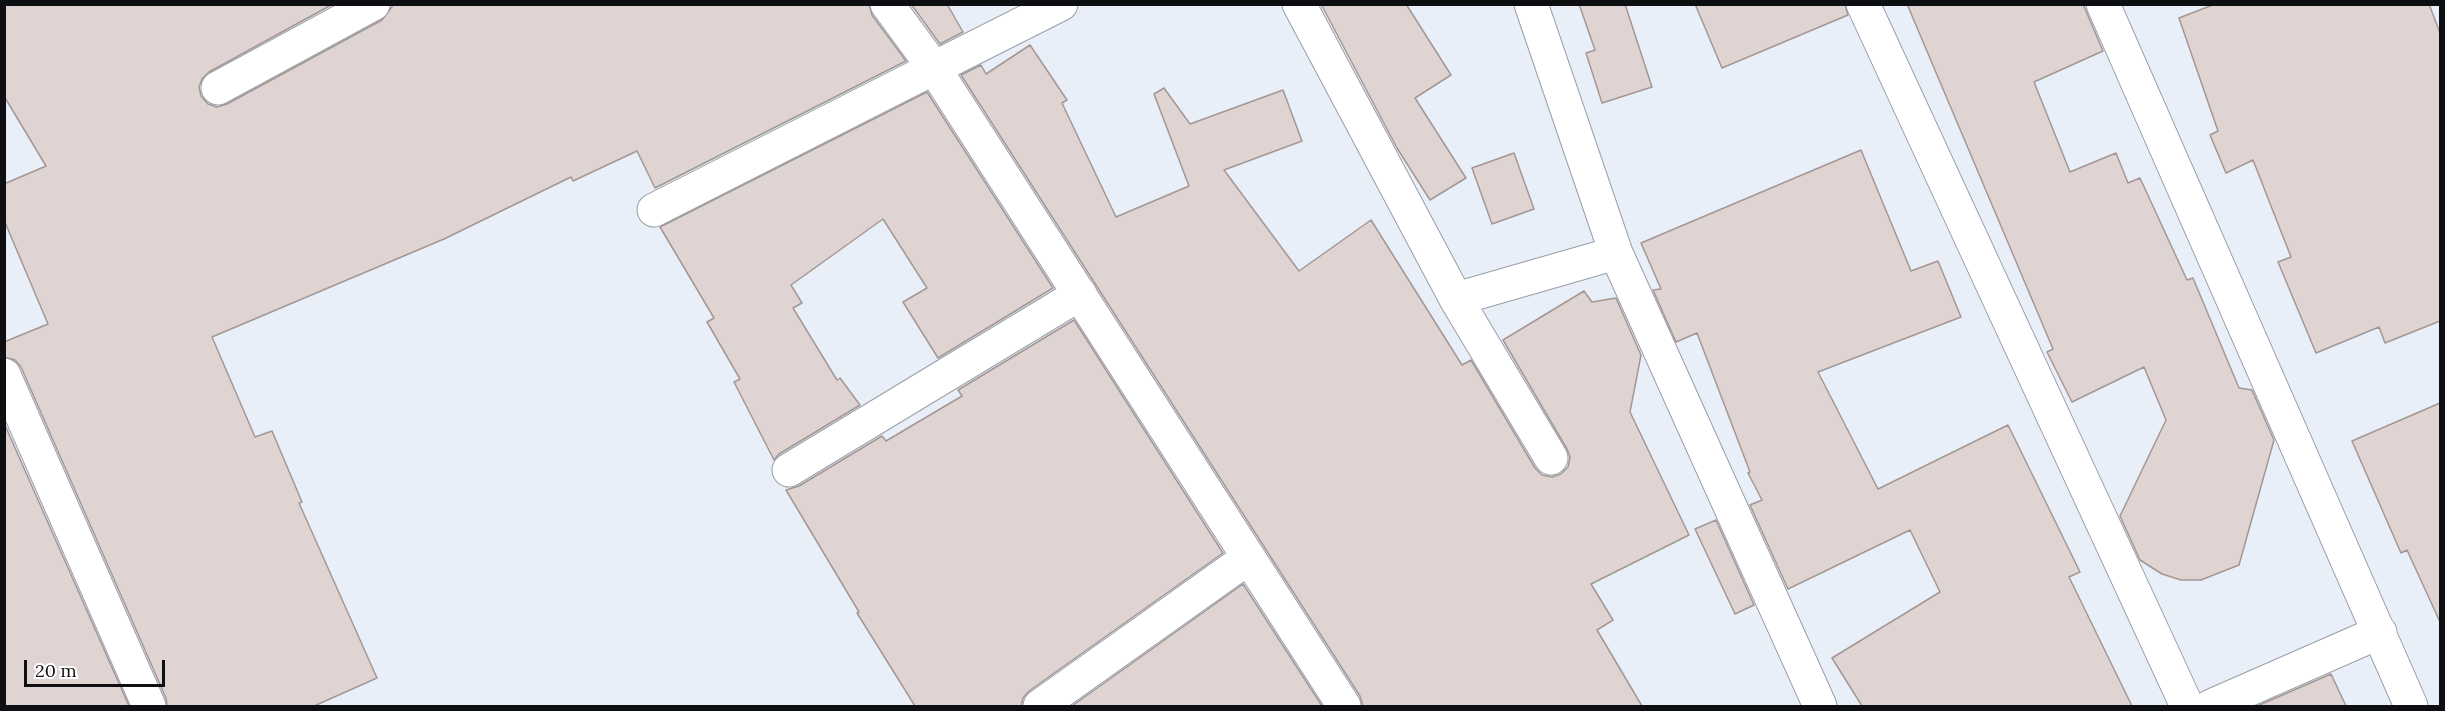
<!DOCTYPE html>
<style>
body{margin:0}
#map{position:relative;width:2445px;height:711px;overflow:hidden;background:#e9eff8;font-family:Lora,serif}
canvas{display:block}
.frame{position:absolute;inset:0;border:6px solid #0e0f12;pointer-events:none}
.scale{position:absolute;left:24px;top:660px;width:141px;height:27px;box-sizing:border-box;border:3px solid #0e0f12;border-top:0;padding-left:8px;font-size:18px;line-height:21px;white-space:nowrap;color:#0e0f12;-webkit-text-stroke:4px #fff;paint-order:stroke}
</style>
<div id="map">
<canvas width="2445" height="711"></canvas>
<div class="frame"></div>
<div class="scale">20 m</div>
</div>
<script>
const g = document.querySelector('canvas').getContext('2d');
g.lineJoin = 'round';
function paint(path, color) {
  g.fillStyle = color;
  g.fill(path, 'evenodd');
}
function trace(path, color, width, dash) {
  g.strokeStyle = color;
  g.lineWidth = width;
  g.lineCap = dash ? 'butt' : 'round';
  g.setLineDash(dash || []);
  g.stroke(path);
}
const building = new Path2D(`
 M4 4H333L209 72 202 79 199 87 201 96 208 104 217 107 227 104 382 20 394 4H869L872 15 906 61 655 188 637 151 573 181 571 177 444 239 212 337 255 437 272 431 302 502 299 503 377 678 314 706H167L166 698 21 367 15 360 4 357V342L48 324 4 220V184L46 166 4 96Z
 M911 4H947L963 32 940 44Z
 M1321 4H1406L1451 75 1415 98 1466 178 1430 200 1397 148Z
 M1579 4H1625L1652 87 1602 103 1586 53 1595 50Z
 M1695 4H1845L1848 15 1722 68Z
 M1907 4H2083L2103 51 2034 82 2070 172 2116 153 2128 183 2140 178 2187 280 2193 278 2239 388 2252 390 2274 440 2239 565 2201 580H2181L2162 574 2140 560 2120 516 2166 420 2144 367 2072 402 2047 352 2053 349Z
 M2215 4H2429L2440 33V321L2385 343 2379 327 2316 353 2278 262 2291 257 2253 160 2226 173 2210 135 2218 131 2179 18Z
 M1030 45 1067 100 1062 103 1116 217 1189 186 1154 94 1164 88 1190 124 1283 90 1302 141 1224 170 1299 271 1371 220 1462 365 1471 360 1535 468 1542 475 1552 477 1561 474 1568 467 1570 457 1567 449 1503 340 1584 291 1592 302 1616 298 1641 355 1630 412 1689 535 1591 584 1613 620 1597 630 1642 706H1363L1360 696 961 75 981 65 986 74Z
 M927 92 1053 288 938 358 903 302 927 288 883 219 791 285 802 303 793 308 837 380 840 378 860 405 779 454 774 460 734 382 740 379 707 322 714 318 660 227Z
 M1861 150 1911 271 1938 261 1961 317 1818 372 1878 489 2008 425 2080 572 2069 577 2132 706H1862L1832 658 1940 592 1910 530 1788 589 1750 505 1762 500 1748 473 1750 472 1697 333 1676 342 1653 290 1661 289 1641 243Z
 M1514 153 1534 209 1492 224 1472 168Z
 M1074 320 1223 553 1029 691 1023 698 1021 706H915L857 613 859 612 786 490 799 486 882 436 886 441 962 396 958 390Z
 M2440 403V622L2407 550 2401 553 2352 441Z
 M4 423 129 706H4Z
 M1716 520 1754 605 1735 614 1695 529Z
 M1243 584 1322 706H1072Z
 M2331 674 2346 706H2257Z`);
const street = new Path2D(`
 M1299 4 1456 299 1551 458
 M1531 4 1616 253 1820 706
 M1863 4 2187 706
 M2103 4 2411 706
 M218 88 373 4
 M654 210 934 68 887 4
 M1456 299 1616 253
 M4 375 149 706
 M789 470 1080 294
 M1040 706 1248 558
 M2211 706 2380 632`);
const secondary = new Path2D(`
 M1061 4 934 68 1344 706`);
paint(building, '#e0d4d2');
trace(building, '#a39795', 1.5);
trace(street, '#999ea7', 35);
trace(secondary, '#999ea7', 35);
trace(street, '#fff', 33);
trace(secondary, '#fff', 33);
</script>
